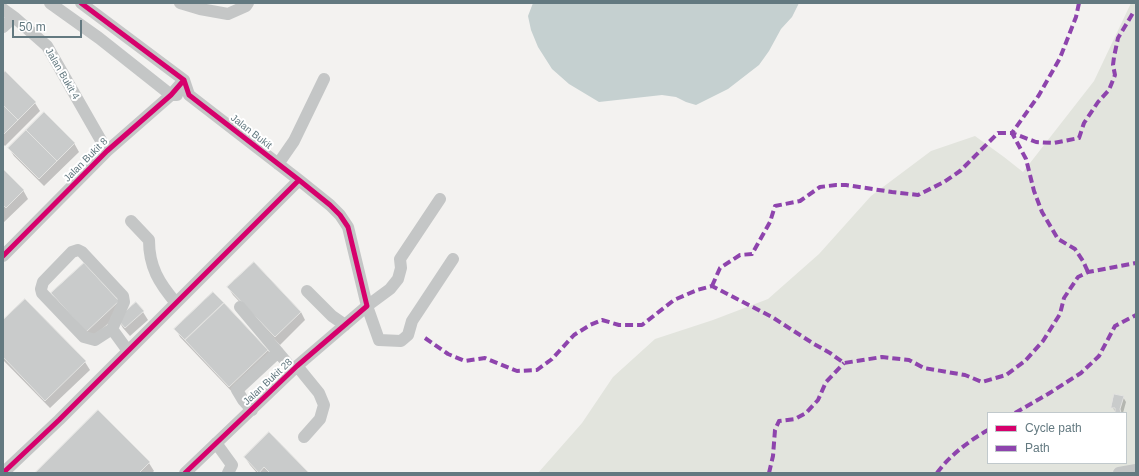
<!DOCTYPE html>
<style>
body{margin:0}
#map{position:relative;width:1139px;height:476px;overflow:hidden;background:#f3f2f0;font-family:Arial,sans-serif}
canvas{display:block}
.frame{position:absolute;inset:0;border:4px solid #637980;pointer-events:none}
.legend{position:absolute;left:987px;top:412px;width:140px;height:52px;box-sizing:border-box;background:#fff;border:1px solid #c1c9cc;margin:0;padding:5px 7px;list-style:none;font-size:12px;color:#637980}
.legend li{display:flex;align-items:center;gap:8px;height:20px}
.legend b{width:20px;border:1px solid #c1c9cc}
.scale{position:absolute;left:12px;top:20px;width:70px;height:18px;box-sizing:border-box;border:2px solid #637980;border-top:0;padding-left:5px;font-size:12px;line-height:14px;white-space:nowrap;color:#637980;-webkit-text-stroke:3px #fff;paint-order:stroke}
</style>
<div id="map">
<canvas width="1139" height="476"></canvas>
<div class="frame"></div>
<ul class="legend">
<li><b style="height:5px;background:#d6006c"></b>Cycle path</li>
<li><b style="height:5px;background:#8e44ad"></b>Path</li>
</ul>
<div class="scale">50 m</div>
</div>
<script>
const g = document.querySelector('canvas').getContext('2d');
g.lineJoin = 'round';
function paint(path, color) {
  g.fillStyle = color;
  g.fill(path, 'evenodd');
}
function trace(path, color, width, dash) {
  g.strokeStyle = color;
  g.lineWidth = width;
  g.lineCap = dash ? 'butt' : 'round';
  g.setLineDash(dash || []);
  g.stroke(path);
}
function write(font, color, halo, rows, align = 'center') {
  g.font = font + ' Arial,sans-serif';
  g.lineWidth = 4;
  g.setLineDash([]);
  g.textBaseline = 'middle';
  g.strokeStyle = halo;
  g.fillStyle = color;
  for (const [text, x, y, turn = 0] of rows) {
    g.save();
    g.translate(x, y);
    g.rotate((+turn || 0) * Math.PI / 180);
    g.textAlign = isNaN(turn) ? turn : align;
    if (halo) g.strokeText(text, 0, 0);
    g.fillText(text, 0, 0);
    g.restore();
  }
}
const green = new Path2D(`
 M1131 3H1136V473H538L582 423 613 377 655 339 713 320 768 299 819 254 871 196 931 151 975 136 1004 157 1023 172 1094 81ZM988 413H1126V463H988Z`);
const water = new Path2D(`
 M533 3H799L792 17 781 29 769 51 759 65 728 89 696 105 686 102 676 97 662 95 599 102 569 84 552 69 538 47 531 30 528 16Z`);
const shadow = new Path2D(`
 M3 75 35 103 40 111 5 146 3 144Z
 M74 143 79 152 44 186 14 156 9 148Z
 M3 170 23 190 28 199 3 223Z
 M84 264 123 310 91 339 57 302 52 293Z
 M228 287 301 312 305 320 280 345 233 295Z
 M143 312 148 320 130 336 123 328 118 320Z
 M3 321 85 362 90 370 50 408 3 360Z
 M176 329 268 350 272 358 235 395 180 337Z
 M1123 397 1126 402 1123 413H1116L1113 408Z
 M245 457 307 473H257L250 465Z
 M149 463 154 471 152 473H36Z`);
const building = new Path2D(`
 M5 71 36 102 18 120 3 105V74Z
 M3 105 18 120 3 135Z
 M44 112 75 143 57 161 26 130Z
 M26 130 57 161 39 179 8 148Z
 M3 169 24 190 6 208 3 205Z
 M254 262 301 312 275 337 227 287Z
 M84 263 119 301 86 332 51 293Z
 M213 292 224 303 185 340 174 329Z
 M25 299 86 361 45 401 3 357V320Z
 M136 302 144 311 125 328 117 319Z
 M224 303 268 350 229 387 185 340Z
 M1114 394 1124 396 1120 409 1121 413H1115V408H1111Z
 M98 410 150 462 139 473H35Z
 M269 432 309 473H270L264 467 259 473 244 457Z`);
const minor = new Path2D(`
 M50 3 99 38 171 95H177
 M81 3 184 80 189 95 299 180 330 205 340 215 348 227 367 306 379 340 401 341 408 335 412 321 453 259
 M180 3 200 9 228 14 246 6 248 3
 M3 9 14 17 47 46 107 151
 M3 27 14 17
 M278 164 294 141 324 79
 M131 221 149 240C149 267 159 283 176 303
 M78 250 82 252 123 296 124 302 112 329 95 340 84 337 42 293 41 289 43 282 72 252Z
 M3 256 107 151 171 95 184 80
 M307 291 332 316 345 325
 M240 307 293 370
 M112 329 128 351
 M297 366 319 393 324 405 320 419 304 437
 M252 410 243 400 237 390 278 352
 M216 443 232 465 228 473
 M3 473 59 420 299 180
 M185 473 297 366 367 306 390 289 398 279 401 268 400 259 440 199
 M1119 473 1136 470`);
const quiet = new Path2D(`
 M1079 3 1076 17 1060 58 1039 95 1012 133 1036 142 1054 143 1079 138 1084 123 1098 102 1109 90 1115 75 1113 65 1114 57 1118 38 1133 13 1136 12
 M712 286 720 268 740 255 752 254 770 222 775 206 800 201 820 187 836 185H846L892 192 918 195 944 182 960 171 998 133H1012L1026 159 1034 191 1042 212 1058 239 1075 249 1083 261 1088 272
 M425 338 448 354 465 361 485 358 517 371 537 370 552 359 574 335 590 325 602 320 619 325H642L674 300 697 290 712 286 772 317 814 344 830 353 844 363 882 357 909 360 924 368 965 375 982 382 1006 375 1025 361 1043 341 1060 314 1064 298 1078 277 1088 272 1136 263
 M1015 413 1048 394 1081 373 1099 356 1115 326 1136 315
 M769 473 773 456 775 430 779 421 795 419 806 413 818 400 826 382 844 363
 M937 473C950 455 969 441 988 430`);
const cycleway = new Path2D(`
 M81 3 184 80 189 95 299 180 330 205 340 215 348 227 367 306 297 366 185 473
 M3 256 107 151 171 95 184 80
 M3 473 59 420 299 180`);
const streetNames = [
 ["Jalan Bukit 4",62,74,60],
 ["Jalan Bukit",251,132,38],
 ["Jalan Bukit 8",86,160,-45],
 ["Jalan Bukit 28",268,382,-43]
];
paint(green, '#e2e4dd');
paint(water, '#c5d0d0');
paint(shadow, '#0003');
paint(building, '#c9cbcb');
trace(building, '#e2e2e0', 1);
trace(minor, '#c4c6c6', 12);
trace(quiet, '#8e44ad', 4, [8, 4]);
trace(cycleway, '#d6006c', 5);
write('10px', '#637980', '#fff', streetNames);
</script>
